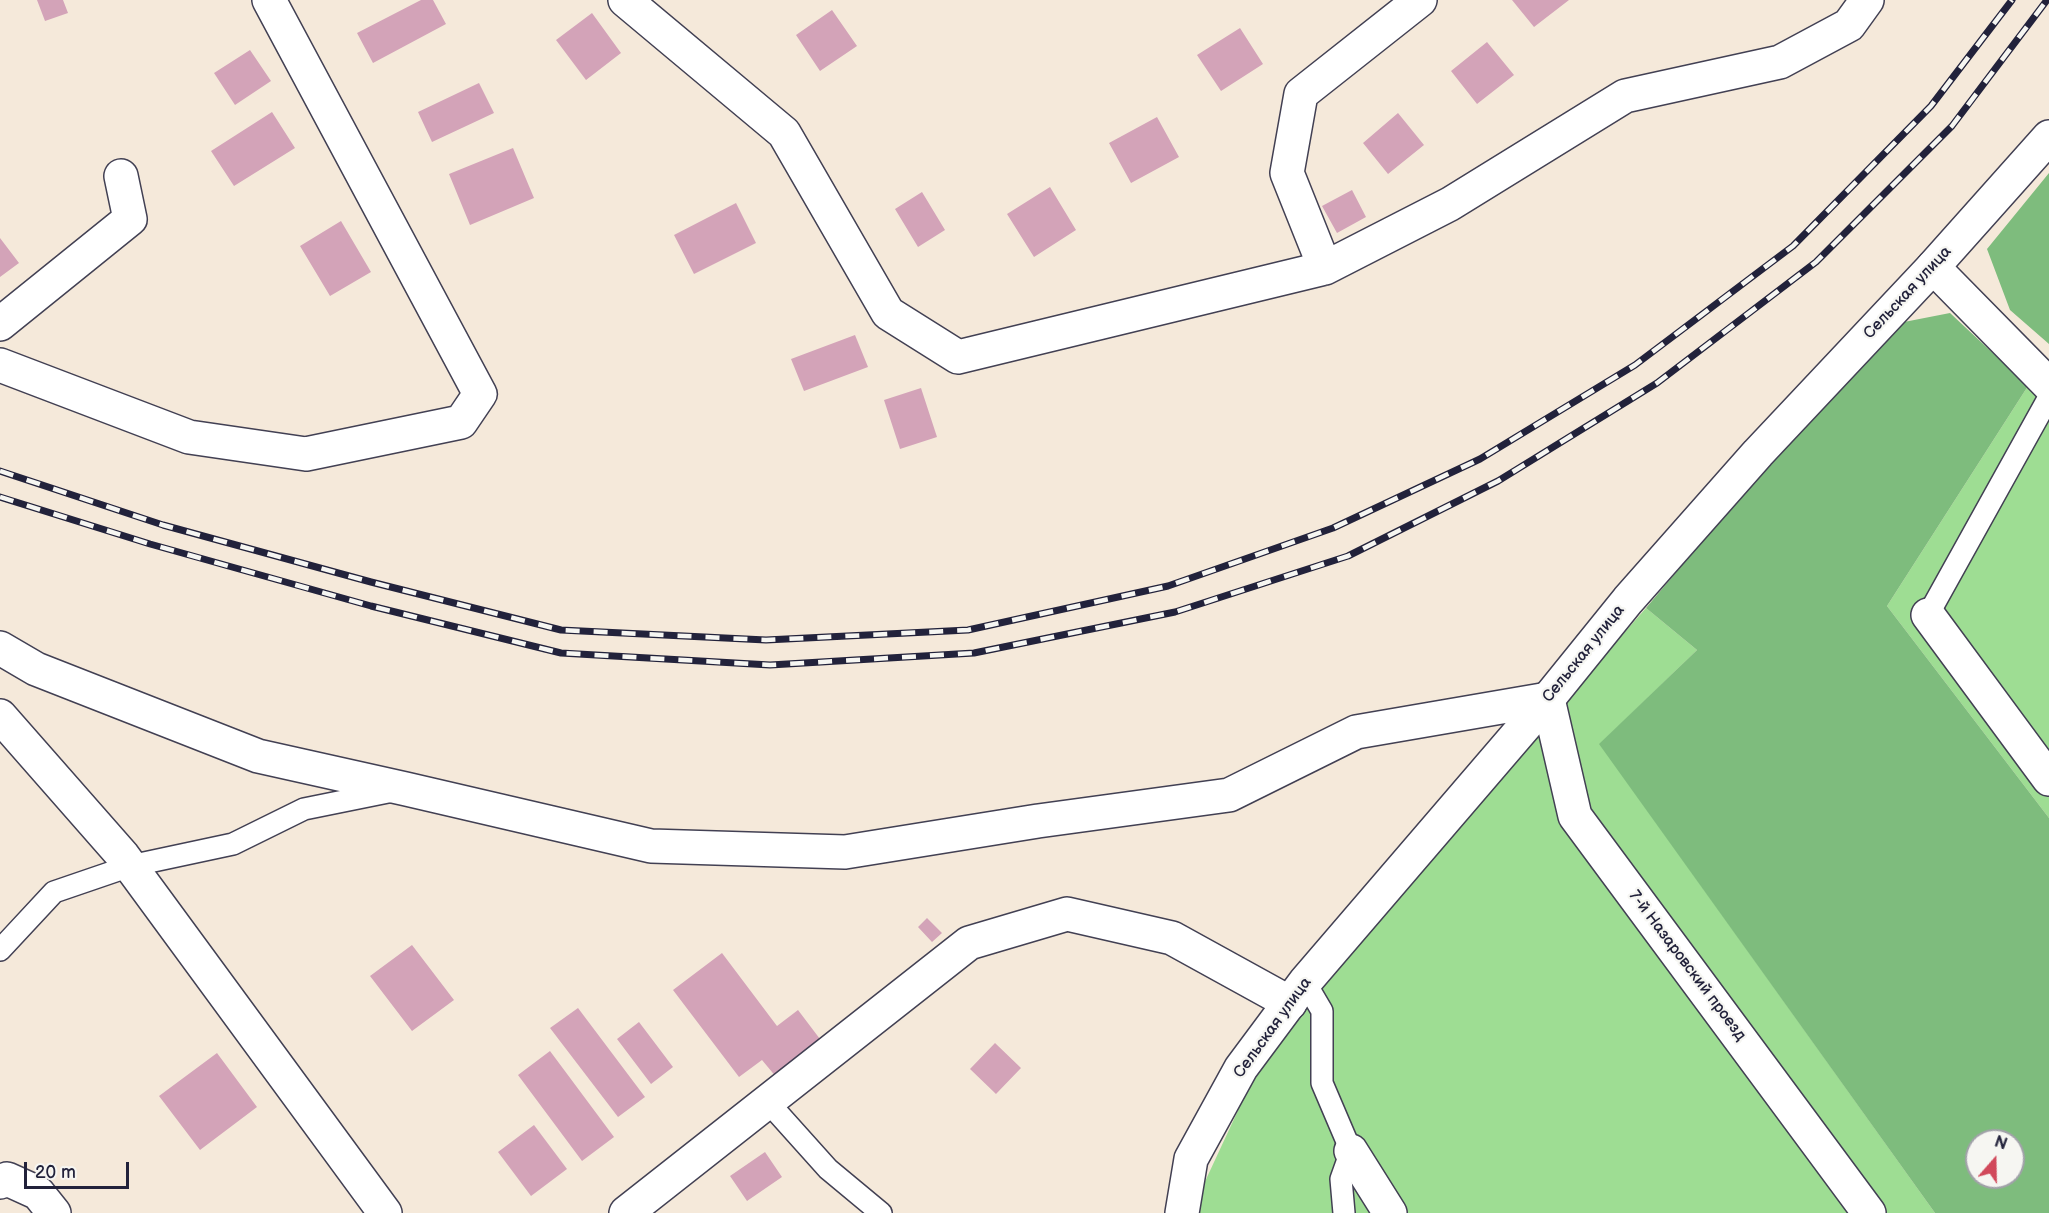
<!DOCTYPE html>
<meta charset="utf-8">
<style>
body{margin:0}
#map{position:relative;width:2049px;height:1213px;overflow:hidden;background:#f5e9da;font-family:"Balsamiq Sans",sans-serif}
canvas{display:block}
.north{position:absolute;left:1965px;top:1129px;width:60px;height:60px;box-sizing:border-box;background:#f6f6f2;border:2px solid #a1a1a9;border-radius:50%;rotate:20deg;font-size:16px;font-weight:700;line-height:24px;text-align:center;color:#22223b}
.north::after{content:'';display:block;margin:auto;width:21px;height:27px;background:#d1495b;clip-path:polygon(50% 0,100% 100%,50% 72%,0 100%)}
.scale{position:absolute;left:24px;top:1162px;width:105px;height:27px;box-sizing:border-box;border:3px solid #22223b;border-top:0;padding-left:8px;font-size:18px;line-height:21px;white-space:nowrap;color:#22223b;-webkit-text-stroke:4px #f6f6f2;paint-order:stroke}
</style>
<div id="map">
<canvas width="2049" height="1213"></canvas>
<div class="north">N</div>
<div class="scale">20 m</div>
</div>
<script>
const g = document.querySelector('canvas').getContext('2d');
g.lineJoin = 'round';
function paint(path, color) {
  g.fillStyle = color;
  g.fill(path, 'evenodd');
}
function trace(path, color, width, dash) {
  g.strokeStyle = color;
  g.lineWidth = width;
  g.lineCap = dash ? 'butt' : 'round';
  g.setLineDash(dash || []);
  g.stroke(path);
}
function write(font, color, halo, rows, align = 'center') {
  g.font = font + ' "Balsamiq Sans",sans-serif';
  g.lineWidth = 4.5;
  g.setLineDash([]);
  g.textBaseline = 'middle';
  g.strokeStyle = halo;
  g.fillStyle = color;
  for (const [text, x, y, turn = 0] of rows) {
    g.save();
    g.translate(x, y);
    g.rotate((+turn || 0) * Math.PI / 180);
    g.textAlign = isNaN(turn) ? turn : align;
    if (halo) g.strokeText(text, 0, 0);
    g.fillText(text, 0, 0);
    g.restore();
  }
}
const green = new Path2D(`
 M2049 364V818L1887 606 2028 386Z
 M1646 608 1697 650 1600 744 1935 1213H1197L1202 1188 1254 1076 1296 1018 1535 734Z`);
const forest = new Path2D(`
 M2049 173V344L2010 310 1987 249Z
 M1950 313 2028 386 1887 606 2049 818V1213H1935L1599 744 1697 650 1646 608 1770 461 1904 322ZM1977 1141H2013V1177H1977Z`);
const building = new Path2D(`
 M37 0H63L68 13 45 21Z
 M421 0H433L446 24 373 63 357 33Z
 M1512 0H1569L1534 27Z
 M832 10 857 46 820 71 796 35Z
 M592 13 621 53 586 80 556 40Z
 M1240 28 1263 64 1221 91 1197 55Z
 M1487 42 1514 75 1477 104 1451 71Z
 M250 50 271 81 235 105 214 73Z
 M479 83 494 113 432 142 418 112Z
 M272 112 295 148 234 186 211 151Z
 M1398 113 1424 145 1388 174 1363 143Z
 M1157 117 1179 157 1131 183 1109 143Z
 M513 148 534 198 470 225 449 174Z
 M1050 187 1076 230 1034 257 1007 214Z
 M1352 190 1366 217 1337 233 1322 206Z
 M922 192 945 230 918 247 895 209Z
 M736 203 756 243 694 274 674 235Z
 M341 221 371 272 330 296 300 246Z
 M0 238 19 263 0 277Z
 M855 335 868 367 804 391 791 359Z
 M921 388 937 437 900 449 884 400Z
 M927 918 942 933 932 942 918 927Z
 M412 945 454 1000 412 1031 370 976Z
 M722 953 777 1026 798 1010 823 1043 777 1078 762 1060 739 1077 673 990Z
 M578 1008 645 1097 618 1117 550 1028Z
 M639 1022 673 1067 651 1084 617 1039Z
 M995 1043 1021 1068 996 1094 970 1069Z
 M550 1051 614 1137 582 1161 518 1075Z
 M217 1053 257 1107 200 1150 159 1096Z
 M534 1125 567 1169 531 1196 498 1152Z
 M765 1152 782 1177 747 1201 730 1176Z`);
const lane = new Path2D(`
 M1928 615 2049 397
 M0 950 54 892 130 866 233 844 304 809 393 791
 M1305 982 1322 1011V1083L1351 1151 1341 1179 1344 1213
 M767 1101 828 1169 881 1213`);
const street = new Path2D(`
 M625 0 784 133 888 313 958 357 1325 268 1450 204 1625 96 1780 62 1849 25 1867 0
 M1933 267 2049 385
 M1325 268 1287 173 1301 94 1420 0
 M0 324 130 219 121 176
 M0 365 189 437 306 454 461 422 480 394 269 0
 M1928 615 2049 779
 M0 648 36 669 258 756 406 789 651 846 845 852 1038 821 1229 795 1356 732 1548 699 1575 816 1869 1213
 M0 716 123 856 385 1213
 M1351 1151 1390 1213
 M0 1182 7 1179 38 1193 54 1213
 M626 1213 969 943 1067 914 1172 938 1290 1003`);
const secondary = new Path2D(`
 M1182 1213 1191 1159 1241 1068 1305 982 1548 699 1628 600 1758 453 1933 267 2049 137`);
const rail = new Path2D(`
 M0 471 163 525 371 582 561 630 766 640 968 630 1168 586 1333 528 1480 459 1635 365 1793 246 1931 106 2012 0
 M0 497 150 544 371 606 561 653 770 665 974 653 1175 612 1348 556 1498 481 1657 383 1816 262 1952 126 2047 0`);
const streetNames = [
 ["Сельская улица",1908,293,-47],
 ["Сельская улица",1584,654,-51],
 ["7-й Назаровский проезд",1687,966,53],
 ["Сельская улица",1273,1028,-54]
];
paint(green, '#9edd93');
paint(forest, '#7ebc7d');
paint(building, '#d3a3b8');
trace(lane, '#424053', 24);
trace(street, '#424053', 36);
trace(secondary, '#424053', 36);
trace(lane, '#fff', 21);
trace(street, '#fff', 33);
trace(secondary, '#fff', 33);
trace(rail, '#22223b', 7);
trace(rail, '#f6f6f2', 4.5, [14]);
write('16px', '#22223b', '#f6f6f2', streetNames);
</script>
